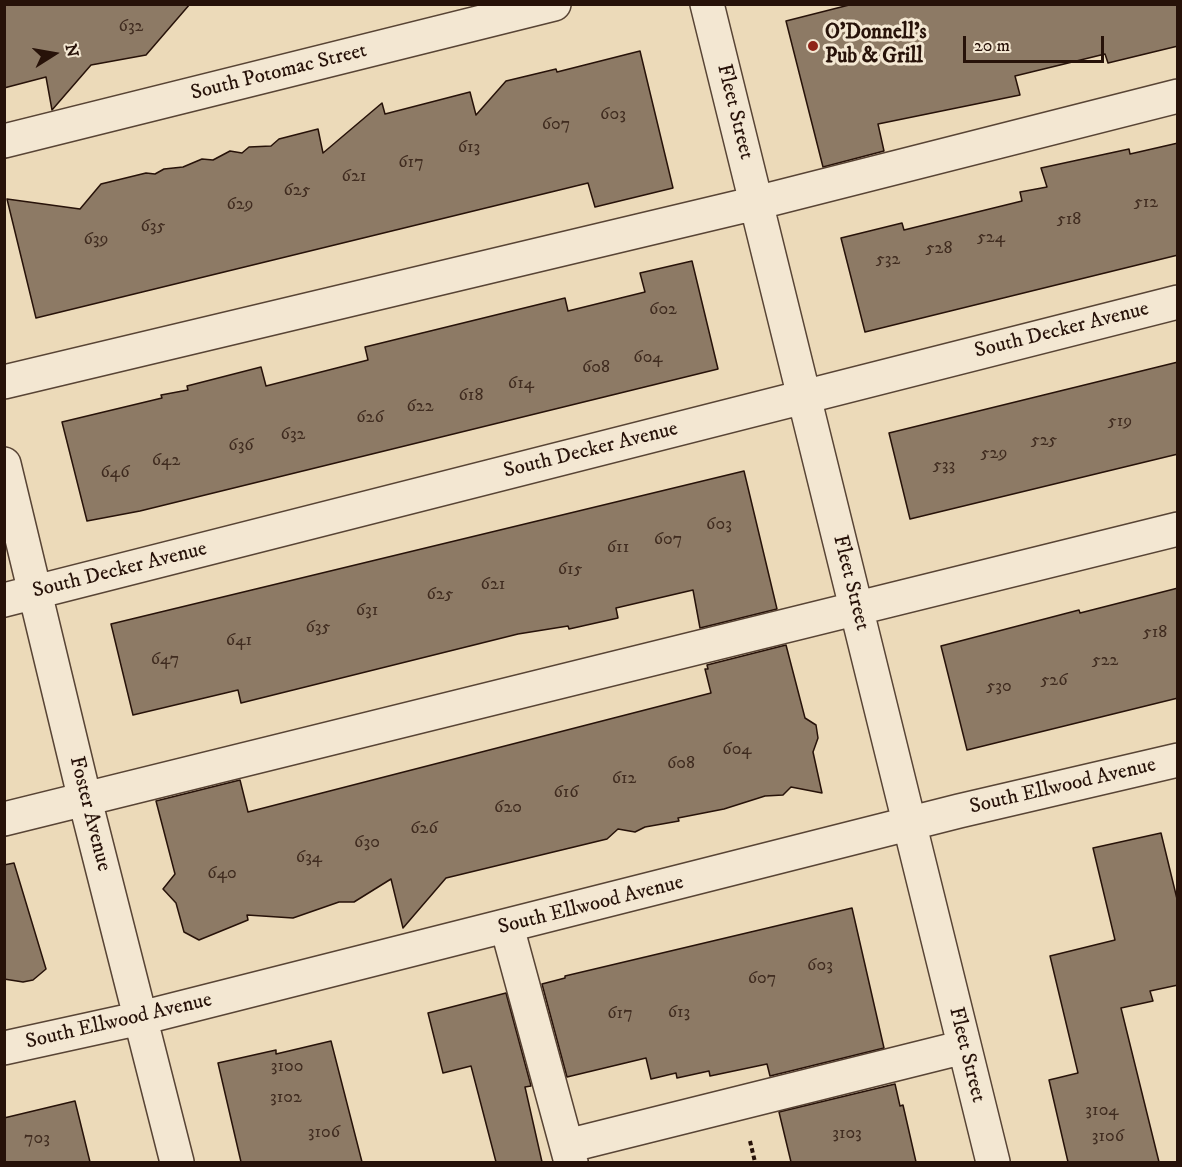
<!DOCTYPE html>
<style>
body{margin:0}
#map{position:relative;width:1182px;height:1167px;overflow:hidden;background:#ecdab9;font-family:"IM FELL DW Pica",serif}
canvas{display:block}
.frame{position:absolute;inset:0;border:6px solid #271209;pointer-events:none}
.north{position:absolute;left:24px;top:24px;width:60px;height:60px;-webkit-text-stroke:4px #f3e7d2;paint-order:stroke;rotate:79deg;font-size:16px;font-weight:700;line-height:24px;text-align:center;color:#271209}
.north::after{content:'';display:block;margin:auto;width:21px;height:27px;background:#271209;clip-path:polygon(50% 0,100% 100%,50% 72%,0 100%)}
.scale{position:absolute;left:963px;top:36px;width:141px;height:27px;box-sizing:border-box;border:3px solid #271209;border-top:0;padding-left:8px;font-size:18px;line-height:21px;white-space:nowrap;color:#271209;-webkit-text-stroke:4px #f3e7d2;paint-order:stroke}
</style>
<div id="map">
<canvas width="1182" height="1167"></canvas>
<div class="frame"></div>
<div class="north">N</div>
<div class="scale">20 m</div>
</div>
<script>
const g = document.querySelector('canvas').getContext('2d');
g.lineJoin = 'round';
function paint(path, color) {
  g.fillStyle = color;
  g.fill(path, 'evenodd');
}
function trace(path, color, width, dash) {
  g.strokeStyle = color;
  g.lineWidth = width;
  g.lineCap = dash ? 'butt' : 'round';
  g.setLineDash(dash || []);
  g.stroke(path);
}
function write(font, color, halo, rows, align = 'center') {
  g.font = font + ' "IM FELL DW Pica",serif';
  g.lineWidth = 6;
  g.setLineDash([]);
  g.textBaseline = 'middle';
  g.strokeStyle = halo;
  g.fillStyle = color;
  for (const [text, x, y, turn = 0] of rows) {
    g.save();
    g.translate(x, y);
    g.rotate((+turn || 0) * Math.PI / 180);
    g.textAlign = isNaN(turn) ? turn : align;
    if (halo) g.strokeText(text, 0, 0);
    g.fillText(text, 0, 0);
    g.restore();
  }
}
const building = new Path2D(`
 M4 4H190L146 55 91 65 52 110 46 77 4 88Z
 M853 4H1178V46L1108 63 1105 54 1015 76 1020 95 878 124 884 151 823 167 786 21Z
 M640 51 673 188 595 207 588 183 36 318 7 199 80 209 101 184 146 173 155 174 164 169 183 167 202 159 213 160 230 151 242 153 249 147 271 146 279 139 318 129 323 153 382 103 385 114 470 92 476 115 506 81 556 69 557 72Z
 M1178 143V255L865 332 841 238 902 223 904 230 1022 201 1020 192 1047 187 1041 168 1129 149 1130 154Z
 M692 261 718 369 140 511 87 521 62 422 162 398 161 395 188 390 187 386 261 367 266 386 368 360 365 347 565 298 568 311 645 292 640 273Z
 M1178 362V454L910 519 889 433Z
 M744 471 777 609 700 628 693 590 616 608 618 618 569 629 568 626 518 634 241 703 238 690 133 715 111 624Z
 M1178 588V698L967 750 941 646 1079 610 1080 613Z
 M786 645 805 718 816 725 818 738 813 752 822 793 791 787 783 795 765 796 724 809 678 818 679 821 645 827 635 832 618 829 607 839 446 878 403 928 391 879 354 902H339L293 918 247 915 248 920 199 940 184 932 176 903 163 889 175 874 156 801 240 780 248 812 711 693 705 669H708L707 665Z
 M1161 833 1178 903V985L1150 991 1153 1001 1121 1008 1159 1162H1068L1049 1080 1078 1073 1050 956 1115 940 1093 848Z
 M14 863 46 969 33 980 23 982 4 979V865Z
 M852 908 884 1048 770 1076 767 1064 710 1076 709 1071 677 1078 676 1073 651 1079 646 1058 567 1077 542 984 565 978V976Z
 M506 993 531 1086 525 1087 542 1162H496L471 1066 443 1073 428 1013Z
 M331 1041 362 1162H241L218 1063 276 1050V1054Z
 M895 1084 900 1106 903 1105 916 1162H791L779 1112Z
 M75 1101 90 1162H4V1118Z`);
const path = new Path2D(`
 M750 1141 755 1162`);
const minor = new Path2D(`
 M707 4 993 1162
 M4 141 554 4
 M4 382 756 203 1178 96
 M4 464 85 800 177 1162
 M4 600 1178 302
 M4 819 1178 529
 M507 927 571 1162
 M4 1048 141 1018 959 811 1178 760
 M567 1146 964 1047`);
const markers = [
 [813,46,6,"#8f2418"]
];
const numberNames = [
 ["632",131,27],
 ["603",613,115],
 ["607",556,125],
 ["613",469,148],
 ["617",411,163],
 ["621",354,177],
 ["625",297,191],
 ["512",1146,203],
 ["629",240,205],
 ["518",1069,220],
 ["635",153,227],
 ["524",991,238],
 ["639",96,240],
 ["528",939,249],
 ["532",888,260],
 ["602",663,310],
 ["604",648,358],
 ["608",596,368],
 ["614",521,384],
 ["618",471,396],
 ["622",420,407],
 ["626",370,418],
 ["519",1120,422],
 ["632",293,435],
 ["525",1044,441],
 ["636",241,446],
 ["529",994,454],
 ["642",166,461],
 ["533",944,466],
 ["646",115,473],
 ["603",719,525],
 ["607",668,540],
 ["611",618,548],
 ["615",570,570],
 ["621",493,585],
 ["625",440,595],
 ["631",367,611],
 ["635",318,628],
 ["518",1155,633],
 ["641",239,641],
 ["647",165,660],
 ["522",1105,661],
 ["526",1054,681],
 ["530",999,687],
 ["604",737,750],
 ["608",681,764],
 ["612",624,779],
 ["616",566,793],
 ["620",508,808],
 ["626",424,829],
 ["630",367,843],
 ["634",309,858],
 ["640",222,874],
 ["603",820,966],
 ["607",762,979],
 ["613",679,1013],
 ["617",620,1014],
 ["3100",287,1067],
 ["3102",286,1098],
 ["3104",1102,1111],
 ["3106",324,1133],
 ["3103",847,1134],
 ["3106",1108,1137],
 ["703",37,1139]
];
const poiNames = [
 ["O'Donnell's",825,34],
 ["Pub & Grill",825,58]
];
const streetNames = [
 ["South Potomac Street",279,73,-14],
 ["Fleet Street",734,112,76],
 ["South Decker Avenue",1062,331,-14],
 ["South Decker Avenue",591,451,-14],
 ["South Decker Avenue",120,571,-14],
 ["Fleet Street",850,583,76],
 ["South Ellwood Avenue",1063,787,-13],
 ["Foster Avenue",89,814,76],
 ["South Ellwood Avenue",591,906,-14],
 ["South Ellwood Avenue",119,1022,-13],
 ["Fleet Street",966,1055,76]
];
paint(building, '#8d7a65');
trace(building, '#271209', 1.5);
trace(minor, '#584435', 36);
trace(path, '#271209', 4, [4.5, 3]);
trace(minor, '#f3e7d2', 33);
for (const [x, y, r, color] of markers) {
  const dot = new Path2D();
  dot.arc(x, y, r, 0, 2 * Math.PI);
  g.fillStyle = color;
  g.fill(dot);
  trace(dot, '#f3e7d2', 2);
}
write('18px', '#402c20', null, numberNames);
write('bold 21px', '#271209', '#f3e7d2', poiNames, 'left');
write('21px', '#271209', '#f3e7d2', streetNames);
</script>
